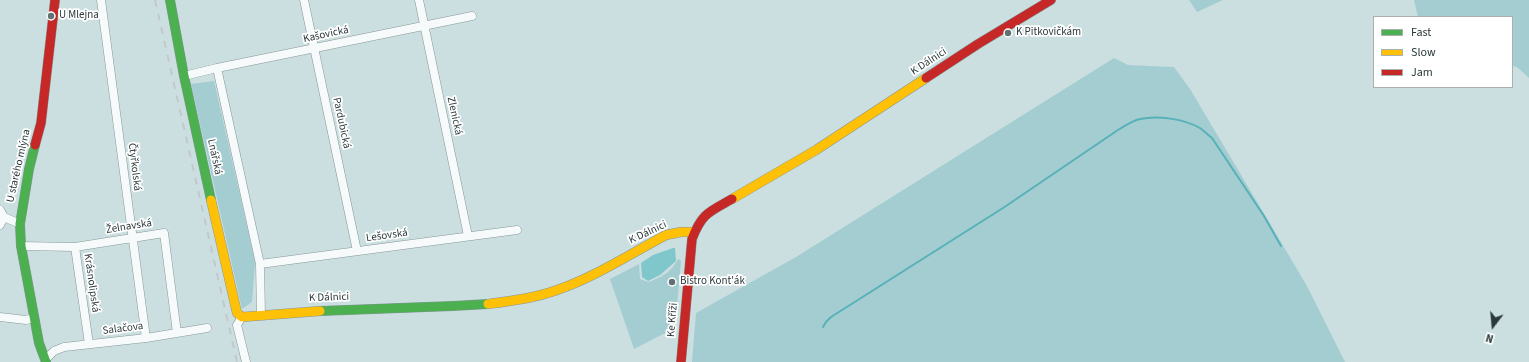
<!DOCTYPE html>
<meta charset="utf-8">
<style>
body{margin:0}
#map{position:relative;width:1529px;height:362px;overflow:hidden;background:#cbdfe1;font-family:"Source Sans 3",sans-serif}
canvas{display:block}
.legend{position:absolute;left:1373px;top:16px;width:140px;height:72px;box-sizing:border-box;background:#fff;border:1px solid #aaafb0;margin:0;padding:5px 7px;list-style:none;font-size:12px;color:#2a3839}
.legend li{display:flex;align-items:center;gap:8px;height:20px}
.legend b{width:20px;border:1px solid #aaafb0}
.north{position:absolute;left:1473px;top:306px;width:40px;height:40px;-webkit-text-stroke:3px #fff;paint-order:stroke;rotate:196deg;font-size:11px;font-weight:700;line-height:16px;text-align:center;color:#2a3839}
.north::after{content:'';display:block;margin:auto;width:14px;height:18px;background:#2a3839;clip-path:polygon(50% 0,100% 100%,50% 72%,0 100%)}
</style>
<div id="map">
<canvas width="1529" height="362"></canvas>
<ul class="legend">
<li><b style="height:5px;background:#4caf50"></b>Fast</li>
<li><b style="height:5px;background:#ffc107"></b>Slow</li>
<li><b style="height:5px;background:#c62828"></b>Jam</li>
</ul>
<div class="north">N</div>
</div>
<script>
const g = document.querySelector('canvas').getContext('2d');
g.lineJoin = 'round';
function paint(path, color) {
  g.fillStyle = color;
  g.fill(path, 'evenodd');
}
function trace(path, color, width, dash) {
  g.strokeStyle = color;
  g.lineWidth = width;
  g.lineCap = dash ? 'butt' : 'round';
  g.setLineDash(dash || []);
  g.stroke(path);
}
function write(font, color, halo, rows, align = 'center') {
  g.font = font + ' "Source Sans 3",sans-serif';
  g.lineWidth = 3.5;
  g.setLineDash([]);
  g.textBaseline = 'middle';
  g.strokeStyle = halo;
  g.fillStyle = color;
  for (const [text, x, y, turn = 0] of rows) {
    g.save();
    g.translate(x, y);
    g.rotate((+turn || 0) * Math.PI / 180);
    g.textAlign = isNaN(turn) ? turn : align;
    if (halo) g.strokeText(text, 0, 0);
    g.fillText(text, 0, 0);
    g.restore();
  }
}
const green = new Path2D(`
 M1189 0H1223L1197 12Z
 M1414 0H1529V78L1518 68 1512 65V17H1418Z
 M1114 58 1128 65 1174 67 1190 89 1307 286 1345 362H692L696 313 796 257Z
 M214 81 255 262 252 302 242 309 191 84Z
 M678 259 681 261 675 328 634 349 610 279 639 264 640 279 648 282C660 278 672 272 678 259Z`);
const forest = new Path2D(`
 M673 248H675L676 261 660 275 648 281 642 277 641 263 653 255Z`);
const stream = new Path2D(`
 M823 327 826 322 831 317 1003 208 1115 132C1123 127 1131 121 1140 119 1158 115 1184 119 1200 128 1204 131 1208 135 1212 138L1264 216 1281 246`);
const street = new Path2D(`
 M101 0 146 338
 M304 0 357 251
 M419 0 468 236
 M217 68 260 264 261 315
 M184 76 217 68 472 16
 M0 210 4 217 20 224
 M0 225 4 217
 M21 246 75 247 164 233 177 333
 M75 247 89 344
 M260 264 517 230
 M0 317 26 320 34 318
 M242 317 237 325 246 362
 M46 359 54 351 64 347 146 338 207 328`);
const fast = new Path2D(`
 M170 0 184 76 211 200
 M35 145 29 169 20 224 21 246 39 343 46 362
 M320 311 453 306 488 304`);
const slow = new Path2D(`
 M732 199 816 150 926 78
 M211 200 237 313 242 317 320 311
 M488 304C511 301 535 298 557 290 595 277 630 254 666 235L681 232H694`);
const jam = new Path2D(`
 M926 78 978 44 1051 0
 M35 145 41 123 55 0
 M681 362 692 239C702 213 709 212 732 199`);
const rail = new Path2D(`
 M155 0 237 362`);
const markers = [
 [51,16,4,"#627274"],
 [1008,33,4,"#627274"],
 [672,282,4,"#627274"]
];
const poiNames = [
 ["U Mlejna",59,16],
 ["K Pitkovičkám",1016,33],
 ["Bistro Kont'ák",680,282]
];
const streetNames = [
 ["Kašovická",326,35,-12],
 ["K Dálnici",929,62,-33],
 ["Zlenická",454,116,78],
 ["Pardubická",341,123,78],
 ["Lnářská",214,157,78],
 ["U starého mlýna",19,166,-77],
 ["Čtyřkolská",134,167,83],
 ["Želnavská",129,227,-9],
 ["K Dálnici",648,233,-25],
 ["Lešovská",387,236,-8],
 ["Krásnolipská",91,283,82],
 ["K Dálnici",329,298,-2],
 ["Ke Kříži",673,320,-85],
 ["Salačova",123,329,-7]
];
paint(green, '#a4cdd1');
paint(forest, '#80c7cc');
trace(stream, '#57b1b8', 2);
trace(street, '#879698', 9);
trace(fast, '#879698', 10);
trace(slow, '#879698', 10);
trace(jam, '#879698', 10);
trace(street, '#f7fafa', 8);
trace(fast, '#4caf50', 9);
trace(slow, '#ffc107', 9);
trace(jam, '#c62828', 9);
trace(rail, '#c3c9ca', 2, [7, 7]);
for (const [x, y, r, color] of markers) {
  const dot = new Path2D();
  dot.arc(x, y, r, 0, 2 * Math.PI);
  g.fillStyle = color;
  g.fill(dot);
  trace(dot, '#fff', 1.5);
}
write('11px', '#2a3839', '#fff', poiNames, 'left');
write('11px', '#2a3839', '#fff', streetNames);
</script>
